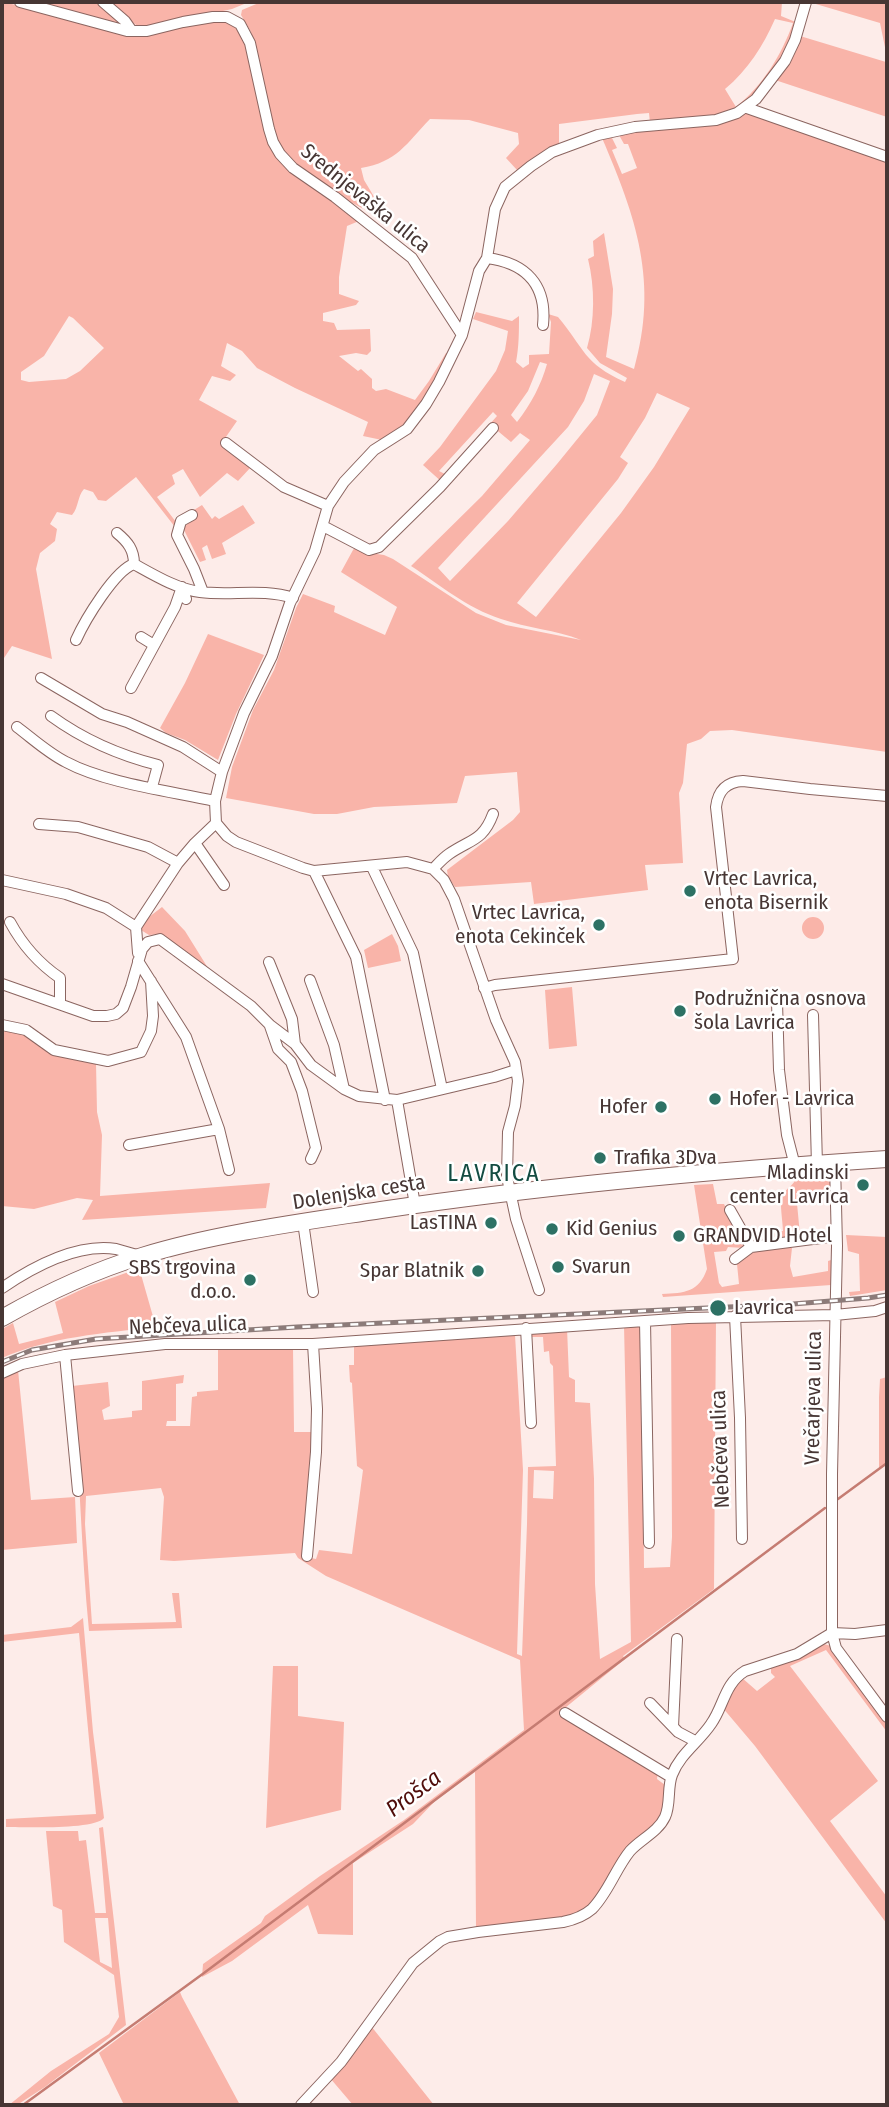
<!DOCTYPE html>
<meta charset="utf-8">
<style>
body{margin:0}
#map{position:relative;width:889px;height:2107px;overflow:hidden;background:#fdece9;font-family:"Fira Sans Condensed",sans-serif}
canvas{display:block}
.frame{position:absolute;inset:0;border:4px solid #473634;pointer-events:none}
</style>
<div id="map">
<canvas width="889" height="2107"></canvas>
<div class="frame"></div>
</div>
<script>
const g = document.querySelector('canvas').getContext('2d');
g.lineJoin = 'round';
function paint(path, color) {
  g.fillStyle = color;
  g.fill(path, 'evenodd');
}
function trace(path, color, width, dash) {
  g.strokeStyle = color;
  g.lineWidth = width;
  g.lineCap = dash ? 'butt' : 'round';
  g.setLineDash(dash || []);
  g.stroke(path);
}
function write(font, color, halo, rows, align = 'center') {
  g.font = font + ' "Fira Sans Condensed",sans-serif';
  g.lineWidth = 5;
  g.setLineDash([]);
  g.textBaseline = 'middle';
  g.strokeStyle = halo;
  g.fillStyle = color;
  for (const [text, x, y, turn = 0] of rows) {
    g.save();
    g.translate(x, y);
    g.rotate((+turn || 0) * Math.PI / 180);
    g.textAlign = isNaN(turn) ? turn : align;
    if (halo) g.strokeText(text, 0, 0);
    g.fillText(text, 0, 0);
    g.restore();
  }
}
const green = new Path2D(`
 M2 2 40 10 108 30 221 21 231 23 248 40 273 146 359 221 347 226 339 277V294L359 301 356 305 323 313V321L334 323 337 330 370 329 371 351 367 355 356 353 339 356 358 371 361 369 372 379V388L376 391 386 389 415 400 429 381 446 353 450 355 411 422 382 440 363 436 368 422 295 388 257 368 242 351 227 343 221 366 236 375 230 381 212 376 199 400 237 421 221 444 251 467 238 481 227 473 200 497 183 469 172 475 175 484 157 497 179 526 175 527 136 477 106 501 98 500 93 492 84 489C77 497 79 507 72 515L57 512 50 524 57 529 55 541 40 553 36 569 52 659 12 646 2 661ZM69 316 73 318 104 348 80 371 66 379 29 382 21 380V372L44 356Z
 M33 2H101L124 27Z
 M108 2H249L232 9 141 29Z
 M261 2H782L781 16 798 23 787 51 750 100 724 115 650 123 649 113 637 114 559 124V147L531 165 517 170 506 158 519 144 518 133 469 120 430 119C406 144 397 162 361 168L364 180 376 200 366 210C337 196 287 167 275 137L251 32 241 15 242 10ZM775 19 793 23C781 56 763 85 736 107L725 89C748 70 763 46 775 19Z
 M809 2H887V57L880 23Z
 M800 36 886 62 887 57V117L775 80Z
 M746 111 887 160V752L732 730 710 731 701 739 687 744 683 783 679 793 683 863 645 865 648 890 534 904 531 882 455 887 448 877 447 870 513 820 520 812 517 772 465 776 457 803 374 807 337 814H314L226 798 232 767 253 710 274 670 296 608 303 594 335 606 334 612 385 635 397 607 341 572 353 550 358 544 377 554 384 555 393 559 476 613 506 625 581 640C556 630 527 628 501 619 467 608 440 585 411 566L482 496 530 440 520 433 511 442 493 427 444 484 423 465 440 447 496 371 505 350 508 331 473 319 476 312 512 321 519 316C519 331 519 347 516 362L523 368 529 364V355L549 354 551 322 548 314 558 317C585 349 583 363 625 382L627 378 600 363 587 348C595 321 595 287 588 259L594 256 593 241 604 233 613 289 612 314 606 357 634 369C659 282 636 217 602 138L611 136 617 148 612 150 622 174 637 168 628 144H624L619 135ZM540 362 547 364C541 385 531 404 517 422L511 415 528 391ZM594 374 610 381 597 415 557 464 508 521 450 581 438 568 568 427 584 401ZM657 393 690 408 654 467 621 513 536 617 517 603 618 479 628 463 620 457 645 418ZM493 412 497 416 445 474 439 471Z
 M202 505 212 519 215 516 219 519 243 505 255 523 222 543 226 554 212 559 207 545 202 548 206 560 200 562 184 530 185 526 197 516 194 510Z
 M208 634 264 655 236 714 218 760 185 740 166 733 160 728 185 683Z
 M162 907 185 931 208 968 162 934 149 935 136 927Z
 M802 928a11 11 0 1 1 22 0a11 11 0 1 1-22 0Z
 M392 934 398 946 401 961 368 968 364 950Z
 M572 987 577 1046 549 1049 545 990Z
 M12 1027 32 1038 96 1063 97 1112 102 1135 100 1196 270 1183 266 1208 82 1220 93 1200 77 1198 34 1209 2 1206V1033Z
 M826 1174 830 1176 832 1194 816 1196 815 1191 796 1193 800 1235 797 1239 756 1244 744 1234 783 1231C783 1223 779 1199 782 1195 788 1187 792 1187 798 1176Z
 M713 1184 717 1204H724L744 1245 743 1248 728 1247 726 1251 714 1252 719 1283 722 1287 739 1284 737 1264C755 1247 768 1247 792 1248L790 1266 793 1277 828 1271V1261L831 1260V1285L663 1297 662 1294C685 1293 699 1292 707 1269L694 1185Z
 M846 1235 887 1237V1290L850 1296 849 1292 860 1291 859 1254 848 1251Z
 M137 1269 140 1271 156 1327C105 1333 49 1337 2 1358V1329L13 1323 19 1344 63 1333 55 1302 89 1286Z
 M716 1319 714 1589 623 1656 625 1659 560 1712 582 1728 658 1772 657 1779 665 1785 668 1802 655 1828 596 1900 576 1916 476 1930 475 1772 436 1800 413 1824 353 1863V1935L318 1934 308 1905 232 1961 202 1977 203 1964 261 1923 265 1916 320 1876 404 1820 524 1730 520 1660 326 1576 298 1558 295 1553 174 1561 160 1560 164 1497 161 1488 86 1496 85 1524 92 1624 176 1622 172 1593H179L182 1628 89 1631C81 1550 80 1468 72 1386L108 1382 110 1406 102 1410 104 1420 132 1417V1411L142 1410V1381L184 1375 183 1383 176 1384V1421H167L166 1426H190L192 1397 197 1396V1392L218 1390V1346L293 1347 294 1432H312L321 1452 311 1558 316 1559 319 1550 352 1554 363 1470 357 1466 352 1383 350 1382 349 1365H354V1345L515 1335 523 1470 517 1654 522 1656 527 1524 528 1467 556 1466 553 1366 550 1363 549 1351 544 1352 543 1337H529V1331L567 1328 569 1377 575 1380V1402L590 1403 594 1479 595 1584 600 1659 631 1642 624 1325H642L644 1568 670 1567 672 1537 671 1323ZM534 1470 554 1471 553 1499 533 1498Z
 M18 1370 31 1500 75 1497 77 1543 2 1550V1376Z
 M887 1377V1464L879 1470V1397L880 1379Z
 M83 1618 93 1732 104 1818C94 1830 25 1827 6 1827V1819L96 1814 79 1633 2 1642V1635L71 1627Z
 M824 1644 831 1646 887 1722V1732L826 1650 790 1666 878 1781 830 1821 887 1897V1924L755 1746 722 1707 741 1677 757 1691 775 1677 771 1673V1668Z
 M273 1666H298V1716L344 1722 341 1810 266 1828Z
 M103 1827 126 2025 45 2087 17 2105H9L51 2071 109 2034 119 2017 114 1975 64 1942 62 1910 53 1906 46 1831H78L79 1841 86 1840 95 1913H106L99 1828ZM95 1918H108L112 1968 100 1962Z
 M180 1992 182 1997 240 2105H124L99 2053Z
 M371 2026 434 2105H353L330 2078Z`);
const stream = new Path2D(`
 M838 1499 887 1463
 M23 2105 204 1973 825 1508`);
const street = new Path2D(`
 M20 2 127 31H147L183 22 213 17H227L240 24 250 43 269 129 273 142 280 154 293 168 335 197 412 258 462 335
 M103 2 125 21 132 31
 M747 108 887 157
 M487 258C526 263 547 285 543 325
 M226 443 284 487 328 506
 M192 515 181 521 177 535 194 569 203 592
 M323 526 369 550 379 547 440 487 493 428
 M117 533C128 542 134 550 134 564
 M141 637 154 645
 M76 640C85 620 115 570 134 564 154 575 177 589 200 592 231 596 263 588 293 598
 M41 678 102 714 127 722 183 747 222 772
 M131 688 175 607 182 587 186 599
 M51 716C84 740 118 755 158 765L152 787
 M17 727C33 739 48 753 66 762 105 783 170 791 215 801
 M216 823 215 801 222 772 244 713 272 656 290 603 315 551 328 506 344 482 374 450 407 429 426 404 439 382 462 335 479 271 487 258 495 209 505 187 531 166 552 152 598 135 635 127 716 120 737 113 756 99 785 61 795 40 806 2
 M216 823 227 836 236 842 303 868 314 871 407 862 433 869 444 880 454 899 496 1020 515 1062 518 1081 515 1106 508 1132 507 1177 516 1219 539 1290
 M39 824 78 827 148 847 178 863
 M195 843 224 885
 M372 867 413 953 442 1089
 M433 869C438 864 443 858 449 854 471 839 483 841 493 814
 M314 871 356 957 385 1100
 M2 880 66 894 106 908 136 927
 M10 922C23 946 38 963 60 978V1003
 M138 953 136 927 178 863 195 843 216 823
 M138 961 186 1037 219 1129 229 1170
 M269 962 292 1019 295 1044
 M310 980 334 1045 344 1089
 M2 984 93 1016H107L116 1014 123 1008 131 987 142 949 148 942 160 939 251 1006 270 1025 295 1044 311 1065 344 1089 359 1096 397 1100 494 1077 516 1070
 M484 988 495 985 733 959 716 807C718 791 726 782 743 781L810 789 887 796
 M777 1002 779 1070 787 1135 795 1166
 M813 1015 817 1165
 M2 1025 26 1030 54 1050 108 1061 141 1052 151 1031 153 1016 151 981
 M270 1026 278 1049 291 1062 302 1091 316 1148 311 1159
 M397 1100 415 1205
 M129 1145 219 1129
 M835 1163 837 1246 832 1474V1633L836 1648 887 1717
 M730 1210 751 1247
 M303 1222 313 1292
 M735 1259 751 1247 836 1236
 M2 1288C33 1267 77 1243 116 1249 123 1251 130 1253 137 1255
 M735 1316 740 1418 742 1539
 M645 1321 649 1543
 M526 1328 531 1423
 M65 1355 78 1491
 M2 1373 22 1364 65 1355 165 1344H313L688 1318 835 1315 875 1311 887 1307
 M307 1556 316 1452 317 1409 313 1344
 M650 1703 678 1732 695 1741
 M565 1713 671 1777
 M673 1727 677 1639
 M301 2105 341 2062 413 1963 440 1941 448 1937 478 1932 563 1922C573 1920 584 1916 592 1909 608 1893 616 1868 630 1851 641 1839 658 1832 665 1817 671 1804 667 1788 672 1775 680 1754 699 1742 711 1724 724 1706 724 1684 745 1671L797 1654 832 1633 855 1634 887 1630`);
const primary = new Path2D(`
 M2 1318C46 1293 93 1271 142 1256 217 1233 303 1222 381 1210 549 1185 718 1170 887 1159`);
const rail = new Path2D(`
 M2 1362 32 1350 96 1339 297 1327 793 1304 868 1298 887 1295`);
const markers = [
 [690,891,7,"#2d7164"],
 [599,925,7,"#2d7164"],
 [680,1011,7,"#2d7164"],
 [715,1099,7,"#2d7164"],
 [661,1107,7,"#2d7164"],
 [600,1158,7,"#2d7164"],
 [863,1185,7,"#2d7164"],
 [491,1223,7,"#2d7164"],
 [552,1229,7,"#2d7164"],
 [679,1236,7,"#2d7164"],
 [558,1267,7,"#2d7164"],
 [478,1271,7,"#2d7164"],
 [250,1280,7,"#2d7164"],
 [718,1308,9,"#2d7164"]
];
const streetNames = [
 ["Srednjevaška ulica",365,199,39],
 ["Dolenjska cesta",359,1193,-9],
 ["Nebčeva ulica",188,1326,-2],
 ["Vrečarjeva ulica",814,1398,-89],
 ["Nebčeva ulica",721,1449,-92]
];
const poiNames = [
 ["Vrtec Lavrica,",704,879],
 ["enota Bisernik",704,903],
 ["Vrtec Lavrica,",585,913,"right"],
 ["enota Cekinček",585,937,"right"],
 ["Podružnična osnova",694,999],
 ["šola Lavrica",694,1023],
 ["Hofer - Lavrica",729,1099],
 ["Hofer",647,1107,"right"],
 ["Trafika 3Dva",614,1158],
 ["Mladinski",849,1173,"right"],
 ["center Lavrica",849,1197,"right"],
 ["LasTINA",477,1223,"right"],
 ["Kid Genius",566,1229],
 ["GRANDVID Hotel",693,1236],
 ["Svarun",572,1267],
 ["SBS trgovina",236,1268,"right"],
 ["d.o.o.",236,1292,"right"],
 ["Spar Blatnik",464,1271,"right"],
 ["Lavrica",734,1308]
];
const waterNames = [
 ["Prošca",414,1794,-37]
];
const quarterNames = [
 ["LAVRICA",494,1174]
];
paint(green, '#f9b4a9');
trace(stream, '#c57c72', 2.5);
trace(street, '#8b6560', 12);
trace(primary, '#8b6560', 18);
trace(street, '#fff', 10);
trace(primary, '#fff', 16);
trace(rail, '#8c7b79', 5);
trace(rail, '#fff', 2.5, [8]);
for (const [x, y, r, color] of markers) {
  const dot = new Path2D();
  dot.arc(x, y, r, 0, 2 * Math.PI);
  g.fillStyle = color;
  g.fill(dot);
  trace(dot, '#fff', 2.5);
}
write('21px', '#473634', '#fff', streetNames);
write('21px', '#473634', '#fff', poiNames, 'left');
write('italic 23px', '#500d0a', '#fff', waterNames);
g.letterSpacing = '2px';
write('24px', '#144c42', '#fff', quarterNames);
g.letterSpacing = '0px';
</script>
